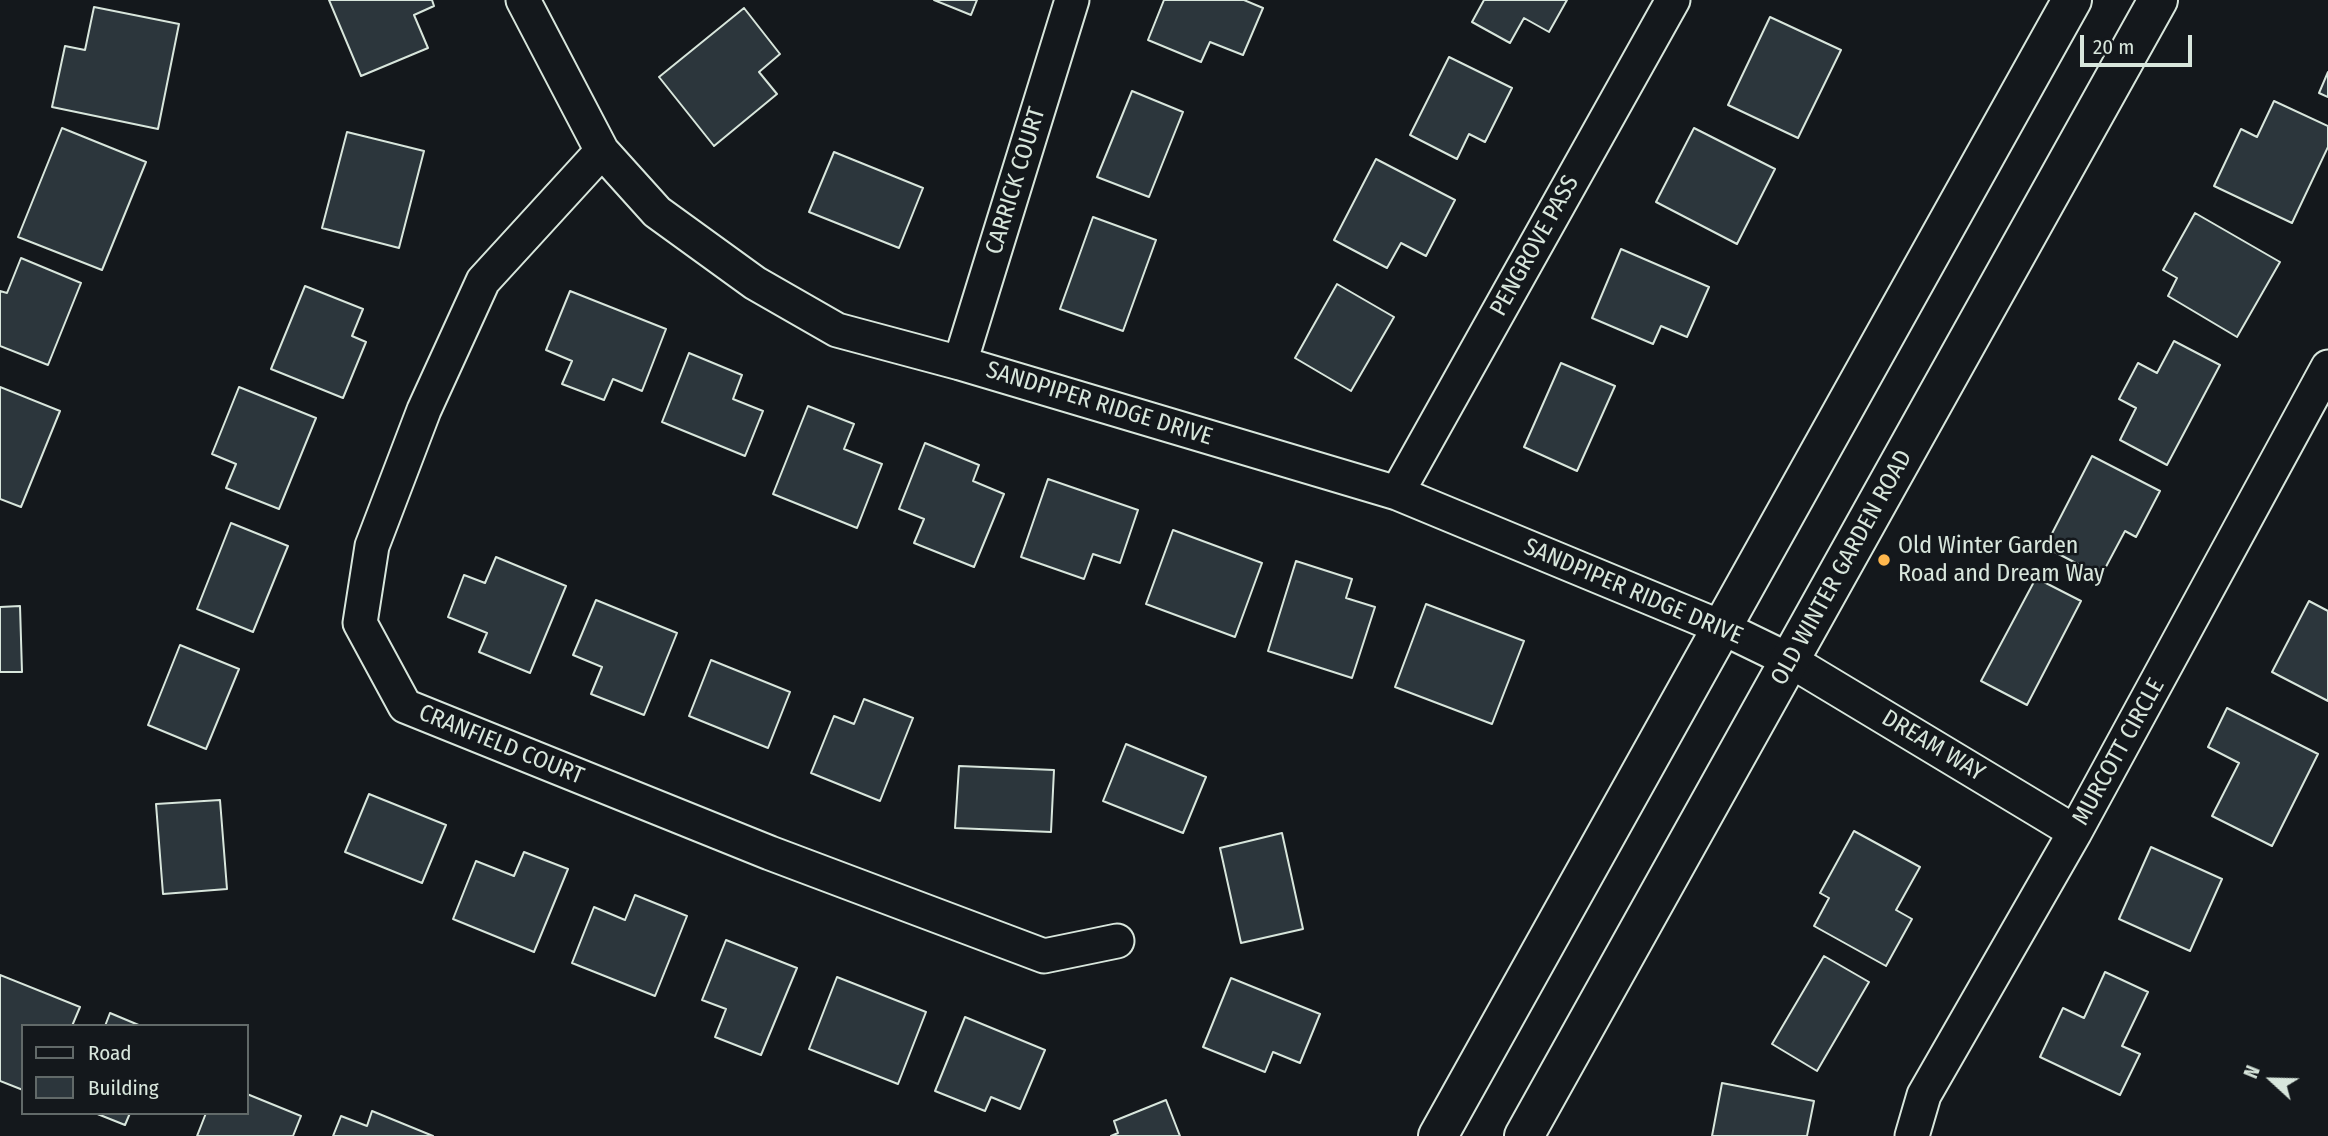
<!DOCTYPE html>
<style>
body{margin:0}
#map{position:relative;width:2328px;height:1136px;overflow:hidden;background:#14181c;font-family:"Fira Sans Condensed",sans-serif}
canvas{display:block}
.legend{position:absolute;left:21px;top:1024px;width:228px;height:91px;box-sizing:border-box;background:#14181c;border:2px solid #626a69;margin:0;padding:9px 12px;list-style:none;font-size:21px;color:#d8e6dc}
.legend li{display:flex;align-items:center;gap:14px;height:35px}
.legend b{width:35px;border:2px solid #626a69}
.north{position:absolute;left:2237px;top:1045px;width:70px;height:70px;-webkit-text-stroke:5px #14181c;paint-order:stroke;rotate:292deg;font-size:19px;font-weight:700;line-height:28px;text-align:center;color:#d8e6dc}
.north::after{content:'';display:block;margin:auto;width:24px;height:32px;background:#d8e6dc;clip-path:polygon(50% 0,100% 100%,50% 72%,0 100%)}
.scale{position:absolute;left:2080px;top:35px;width:112px;height:32px;box-sizing:border-box;border:4px solid #d8e6dc;border-top:0;padding-left:9px;font-size:21px;line-height:24px;white-space:nowrap;color:#d8e6dc;-webkit-text-stroke:5px #14181c;paint-order:stroke}
</style>
<div id="map">
<canvas width="2328" height="1136"></canvas>
<ul class="legend">
<li><b style="height:9px;background:#14181c"></b>Road</li>
<li><b style="height:19px;background:#2c363c"></b>Building</li>
</ul>
<div class="north">N</div>
<div class="scale">20 m</div>
</div>
<script>
const g = document.querySelector('canvas').getContext('2d');
g.lineJoin = 'round';
function paint(path, color) {
  g.fillStyle = color;
  g.fill(path, 'evenodd');
}
function trace(path, color, width, dash) {
  g.strokeStyle = color;
  g.lineWidth = width;
  g.lineCap = dash ? 'butt' : 'round';
  g.setLineDash(dash || []);
  g.stroke(path);
}
function write(font, color, halo, rows, align = 'center') {
  g.font = font + ' "Fira Sans Condensed",sans-serif';
  g.lineWidth = 5;
  g.setLineDash([]);
  g.textBaseline = 'middle';
  g.strokeStyle = halo;
  g.fillStyle = color;
  for (const [text, x, y, turn = 0] of rows) {
    g.save();
    g.translate(x, y);
    g.rotate((+turn || 0) * Math.PI / 180);
    g.textAlign = isNaN(turn) ? turn : align;
    if (halo) g.strokeText(text, 0, 0);
    g.fillText(text, 0, 0);
    g.restore();
  }
}
const building = new Path2D(`
 M329 0H432L434 6 414 15 428 48 361 76Z
 M934 0H977L971 15Z
 M1164 0H1244L1263 8 1243 55 1210 42 1201 62 1148 40Z
 M1484 0H1567L1549 32 1524 18 1510 43 1472 22Z
 M94 7 179 24 158 129 52 107 65 46 85 50Z
 M744 8 780 54 759 72 777 94 714 146 659 77Z
 M1770 17 1841 50 1798 138 1728 105Z
 M1449 57 1512 88 1485 142 1469 134 1457 159 1410 135Z
 M2328 72V97L2319 93Z
 M1132 91 1183 112 1149 197 1097 177Z
 M2274 101 2328 126V147L2292 223 2214 186 2241 129 2257 137Z
 M62 128 146 162 102 270 18 237Z
 M1694 128 1775 169 1737 244 1656 202Z
 M347 132 424 151 399 248 322 228Z
 M834 152 923 188 899 248 809 212Z
 M1376 159 1455 200 1426 256 1401 243 1387 268 1334 240Z
 M2195 213 2280 262 2237 337 2168 296 2177 278 2163 270Z
 M1093 217 1156 240 1123 331 1060 309Z
 M1621 249 1709 287 1687 337 1661 326 1653 344 1592 318Z
 M21 258 81 283 48 365 0 346V291L7 293Z
 M1337 284 1394 317 1351 391 1295 358Z
 M305 286 363 309 352 336 366 342 343 398 271 369Z
 M570 291 666 329 642 391 613 379 604 400 562 384 572 361 546 350Z
 M2174 341 2220 365 2167 465 2120 440 2136 408 2119 399 2138 363 2157 373Z
 M689 353 742 375 733 399 763 411 745 456 662 422Z
 M1561 363 1615 386 1577 471 1524 447Z
 M0 387 60 411 21 507 0 499Z
 M239 387 316 418 279 509 226 488 236 464 212 454Z
 M808 406 854 424 844 449 882 464 857 528 773 494Z
 M925 443 979 465 973 481 1004 494 974 567 914 543 924 519 899 509Z
 M2092 456 2160 491 2136 537 2125 531 2101 576 2045 547Z
 M1048 479 1138 510 1120 563 1093 554 1084 579 1021 557Z
 M231 523 288 546 253 632 197 609Z
 M1173 530 1262 563 1235 637 1146 604Z
 M496 557 566 586 530 673 479 652 487 633 448 617 464 575 485 583Z
 M1296 561 1352 579 1346 598 1375 607 1352 678 1268 651Z
 M2036 578 2081 601 2027 705 1981 681Z
 M596 600 677 633 644 715 591 694 602 667 573 655Z
 M2309 601 2328 611V701L2272 672Z
 M1426 604 1524 641 1492 724 1395 687Z
 M20 606 22 672H0V607Z
 M180 645 239 669 206 749 148 725Z
 M711 660 790 692 768 748 689 716Z
 M864 699 913 718 880 801 811 773 834 716 854 724Z
 M2227 708 2318 754 2272 846 2212 816 2239 763 2208 747Z
 M1126 744 1206 777 1183 833 1103 801Z
 M959 766 1054 770 1051 832 955 828Z
 M369 794 446 825 422 883 345 852Z
 M220 800 227 889 163 894 156 804Z
 M1854 831 1920 867 1896 910 1912 919 1886 966 1814 926 1829 898 1820 893Z
 M1282 833 1303 929 1241 943 1220 848Z
 M2151 847 2222 879 2190 951 2119 919Z
 M524 852 568 869 534 952 453 919 476 861 514 876Z
 M635 895 687 916 655 996 572 963 594 907 625 920Z
 M726 940 797 968 761 1055 715 1037 726 1009 702 1000Z
 M1824 956 1869 982 1817 1071 1772 1044Z
 M2105 972 2148 992 2122 1046 2140 1054 2120 1095 2040 1057 2063 1008 2084 1018Z
 M0 975 80 1007 72 1026H23V1090L0 1081Z
 M837 977 926 1012 898 1084 809 1049Z
 M1231 978 1320 1014 1300 1063 1273 1052 1265 1072 1203 1047Z
 M110 1013 141 1026H105Z
 M965 1017 1045 1050 1020 1109 991 1097 985 1111 935 1091Z
 M1722 1083 1814 1101 1807 1136H1712Z
 M247 1094 301 1116 293 1136H197L206 1113H247Z
 M1166 1100 1180 1136H1111L1118 1133 1114 1121Z
 M372 1111 433 1136H333L341 1116 367 1126Z
 M95 1113H130L125 1125Z`);
const street = new Path2D(`
 M523 0 602 151 657 212 755 283 837 330 960 363 1397 493 1723 628 1791 661 2075 832
 M602 151 483 281 424 410 372 546 360 623 405 706 770 853 1044 956 1117 941
 M960 363 1072 0
 M1397 493 1673 0
 M1912 1136 1924 1095 2075 832 2328 367`);
const secondary = new Path2D(`
 M1438 1136 2072 0
 M1524 1136 2158 0`);
const markers = [
 [1884,560,7,"#ffb74d"]
];
const streetNames = [
 ["CARRICK COURT",1016,181,-73],
 ["PENGROVE PASS",1535,246,-61],
 ["SANDPIPER RIDGE DRIVE",1099,404,17],
 ["OLD WINTER GARDEN ROAD",1842,568,-61],
 ["SANDPIPER RIDGE DRIVE",1633,592,23],
 ["CRANFIELD COURT",501,745,22],
 ["DREAM WAY",1933,746,31],
 ["MURCOTT CIRCLE",2119,752,-61]
];
const poiNames = [
 ["Old Winter Garden",1898,546],
 ["Road and Dream Way",1898,574]
];
paint(building, '#2c363c');
trace(building, '#d8e6dc', 2);
trace(street, '#d8e6dc', 37);
trace(secondary, '#d8e6dc', 42);
trace(street, '#14181c', 33);
trace(secondary, '#14181c', 38);
for (const [x, y, r, color] of markers) {
  const dot = new Path2D();
  dot.arc(x, y, r, 0, 2 * Math.PI);
  g.fillStyle = color;
  g.fill(dot);
  trace(dot, '#14181c', 2.5);
}
write('24px', '#d8e6dc', '#14181c', streetNames);
write('24px', '#d8e6dc', '#14181c', poiNames, 'left');
</script>
